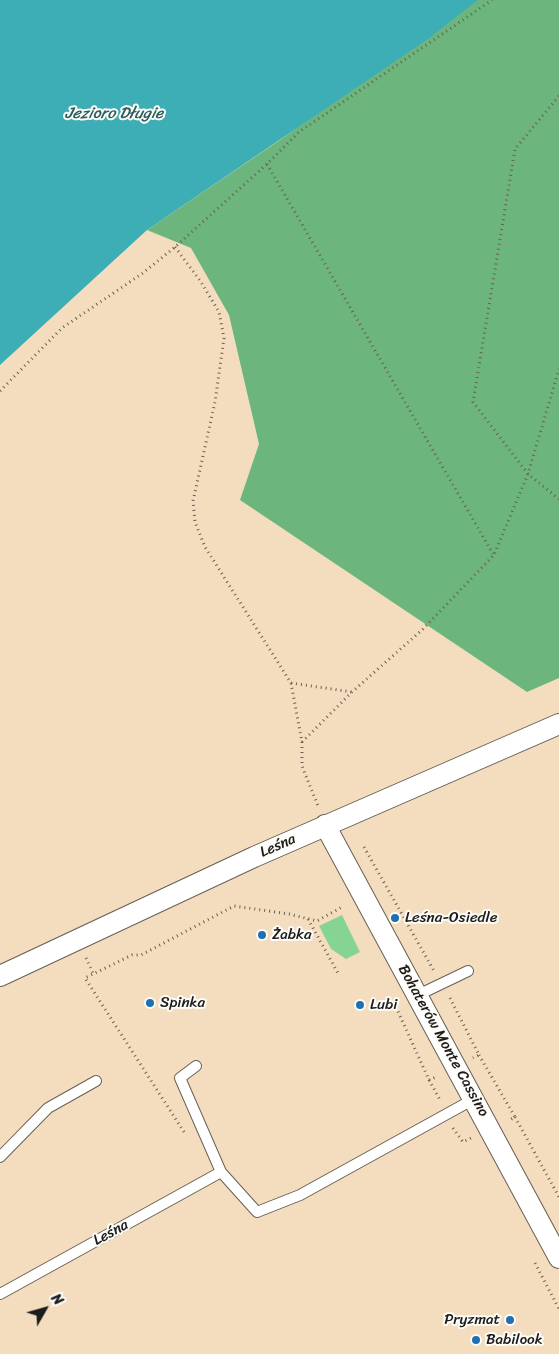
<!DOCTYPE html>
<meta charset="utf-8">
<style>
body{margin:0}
#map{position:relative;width:559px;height:1354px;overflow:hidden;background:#f4ddbf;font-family:Sriracha,sans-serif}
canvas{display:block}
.north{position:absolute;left:20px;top:1284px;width:50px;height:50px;-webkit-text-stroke:4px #fdfcf7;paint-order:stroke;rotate:52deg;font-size:14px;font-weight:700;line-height:20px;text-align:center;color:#1c1c1c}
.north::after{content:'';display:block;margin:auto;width:18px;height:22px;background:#1c1c1c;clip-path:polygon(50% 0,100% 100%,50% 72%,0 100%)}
</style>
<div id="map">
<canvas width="559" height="1354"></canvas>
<div class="north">N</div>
</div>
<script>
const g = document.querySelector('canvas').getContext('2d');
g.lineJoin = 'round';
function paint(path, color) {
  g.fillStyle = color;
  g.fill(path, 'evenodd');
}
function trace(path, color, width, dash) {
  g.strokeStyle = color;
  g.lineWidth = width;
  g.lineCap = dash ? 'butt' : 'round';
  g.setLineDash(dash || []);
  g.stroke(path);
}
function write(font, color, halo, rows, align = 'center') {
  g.font = font + ' Sriracha,sans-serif';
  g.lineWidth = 4;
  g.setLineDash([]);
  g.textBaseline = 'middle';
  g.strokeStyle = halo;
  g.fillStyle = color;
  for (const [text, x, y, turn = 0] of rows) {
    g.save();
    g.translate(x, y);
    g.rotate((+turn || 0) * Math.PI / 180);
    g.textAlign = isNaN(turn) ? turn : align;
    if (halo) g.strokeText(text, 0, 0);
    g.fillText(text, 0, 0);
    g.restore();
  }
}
const green = new Path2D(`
 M342 915 360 952 346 959 331 949 319 926Z`);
const forest = new Path2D(`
 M476 0H559V678L527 692 240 500 259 444 229 315 191 248 147 230 280 140Z`);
const water = new Path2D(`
 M0 0H478L428 39 147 230 0 365Z`);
const path = new Path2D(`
 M559 96 515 149 473 402 528 474 559 499
 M267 164 493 554
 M175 247 201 282 219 312 224 338 215 402 193 501 195 522 205 547 291 683 302 742V766L318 806
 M0 391 62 328 143 273 175 247 267 164 299 132 492 0
 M291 683 352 692
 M302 742 352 692 422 630 494 555 528 474 559 369
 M364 847 434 971
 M308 919 339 975
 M86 958 93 973
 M450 998 479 1055 473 1058
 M396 1007 429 1080 436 1077
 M479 1055 515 1117 508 1121
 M429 1080 440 1100
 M515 1117 559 1197
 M453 1128 463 1142 471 1138
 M184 1132 85 978 132 955H141L234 906 289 914 317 921 342 907
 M535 1263 559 1309`);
const lane = new Path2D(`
 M418 995 468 971
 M196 1066 180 1078 221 1172 257 1212 300 1195 474 1099
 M0 1157 48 1108 96 1081
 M0 1294 221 1172`);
const street = new Path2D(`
 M325 825 559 1258
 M0 976 254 857 559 724`);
const markers = [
 [395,918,5,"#1f6fb2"],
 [262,935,5,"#1f6fb2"],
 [150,1003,5,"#1f6fb2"],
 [360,1005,5,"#1f6fb2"],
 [510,1320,5,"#1f6fb2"],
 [476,1340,5,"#1f6fb2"]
];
const streetNames = [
 ["Leśna",278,846,-24],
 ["Bohaterów Monte Cassino",443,1041,61],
 ["Leśna",111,1233,-29]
];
const poiNames = [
 ["Leśna-Osiedle",405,918],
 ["Żabka",272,935],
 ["Spinka",160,1003],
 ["Lubi",370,1005],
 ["Pryzmat",500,1320,"right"],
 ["Babilook",486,1340]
];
const waterNames = [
 ["Jezioro Długie",114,114]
];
paint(green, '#86d493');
paint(forest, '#6cb67d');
paint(water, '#3daeb5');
trace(lane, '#686055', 12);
trace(street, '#686055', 22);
trace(path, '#686055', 3, [1, 4]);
trace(lane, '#fff', 10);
trace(street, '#fff', 20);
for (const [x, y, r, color] of markers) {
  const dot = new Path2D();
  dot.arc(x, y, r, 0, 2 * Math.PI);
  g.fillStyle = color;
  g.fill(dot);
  trace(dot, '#fdfcf7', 2);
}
write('15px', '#1c1c1c', '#fdfcf7', streetNames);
write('15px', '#1c1c1c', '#fdfcf7', poiNames, 'left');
write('italic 16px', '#2b5e61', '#fdfcf7', waterNames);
</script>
